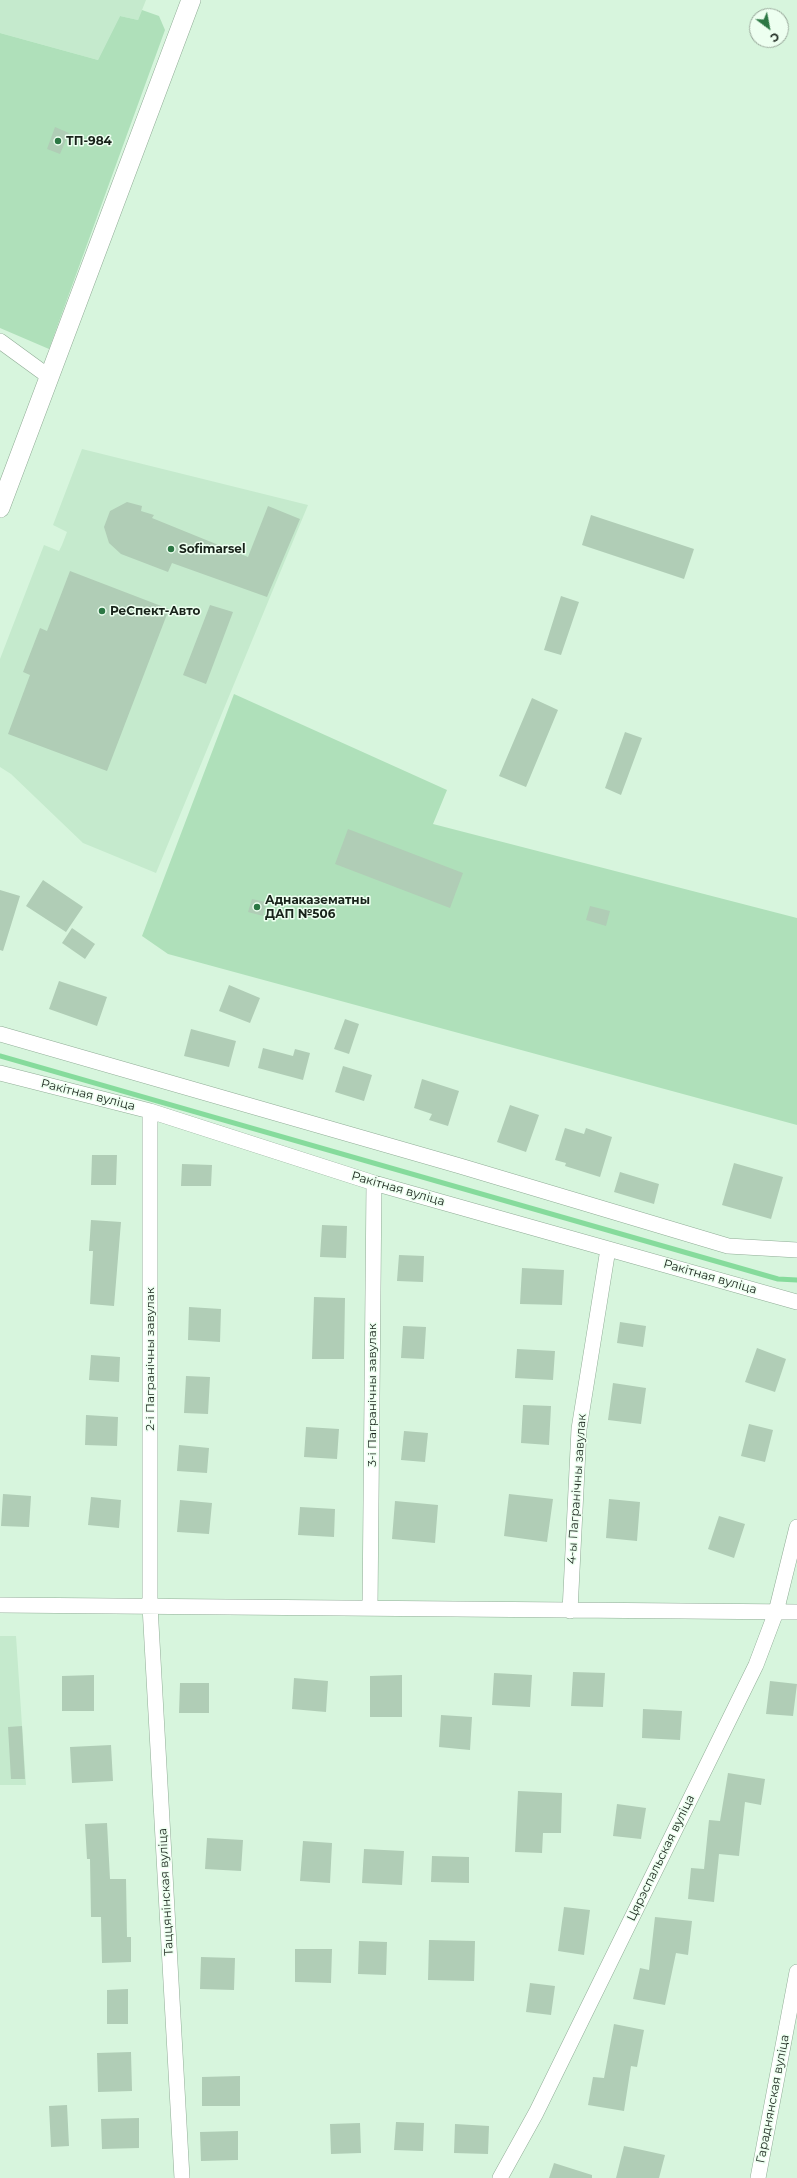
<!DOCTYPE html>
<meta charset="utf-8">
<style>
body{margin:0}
#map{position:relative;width:797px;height:2178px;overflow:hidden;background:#d7f5dd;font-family:Montserrat,sans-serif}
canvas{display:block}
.north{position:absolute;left:749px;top:8px;width:40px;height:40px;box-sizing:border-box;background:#edfff0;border:1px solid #98a79a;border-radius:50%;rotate:148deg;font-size:11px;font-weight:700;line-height:16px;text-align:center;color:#18231a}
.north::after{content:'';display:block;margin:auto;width:14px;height:18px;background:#2c7744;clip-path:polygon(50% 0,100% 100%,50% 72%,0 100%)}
</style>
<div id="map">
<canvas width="797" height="2178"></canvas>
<div class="north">С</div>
</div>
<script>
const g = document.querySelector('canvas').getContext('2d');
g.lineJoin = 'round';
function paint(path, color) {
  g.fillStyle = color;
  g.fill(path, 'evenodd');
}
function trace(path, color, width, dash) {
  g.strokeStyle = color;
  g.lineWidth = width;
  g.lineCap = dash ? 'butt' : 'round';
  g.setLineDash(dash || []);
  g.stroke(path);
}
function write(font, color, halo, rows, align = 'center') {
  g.font = font + ' Montserrat,sans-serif';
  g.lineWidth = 3;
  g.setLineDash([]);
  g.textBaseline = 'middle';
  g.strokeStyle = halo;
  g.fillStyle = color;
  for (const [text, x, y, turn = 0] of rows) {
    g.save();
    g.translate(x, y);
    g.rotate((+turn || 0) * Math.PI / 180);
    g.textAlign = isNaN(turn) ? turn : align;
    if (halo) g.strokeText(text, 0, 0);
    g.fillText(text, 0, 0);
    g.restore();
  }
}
const built = new Path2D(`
 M0 0H146L138 20 120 16 98 60 0 33Z
 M82 449 308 505 156 873 83 843 11 774 0 767V659L44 545 59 551 62 545 67 532 53 525Z
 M0 1636H16L26 1785H0Z`);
const green = new Path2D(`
 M142 10 159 16 165 30 49 349 0 328V33L98 60 120 16 138 20Z
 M234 694 447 790 433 824 797 918V1125L168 954 142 936Z`);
const stream = new Path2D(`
 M0 1056 778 1279 797 1280`);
const building = new Path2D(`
 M55 127 69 133 60 154 47 149Z
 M127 502 142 506 141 511 154 515 152 518 248 557 268 506 300 519 267 597 172 563 168 572 121 554 109 543 104 527 110 511Z
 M591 515 694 549 684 579 582 545Z
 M70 571 169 609 107 771 8 734 30 675 23 672 40 628 47 631Z
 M561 596 579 602 561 655 544 650Z
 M210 605 233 612 206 684 183 675Z
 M532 698 558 710 526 787 499 776Z
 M625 732 642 738 621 795 605 788Z
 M348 829 463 873 450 908 335 864Z
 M43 880 83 907 66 932 26 906Z
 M0 890 20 896 3 951 0 950Z
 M252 899 266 902 263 916 248 912Z
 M590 906 610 911 606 926 586 920Z
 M72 928 95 944 85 959 62 943Z
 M59 981 107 997 97 1026 49 1009Z
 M229 985 260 998 250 1023 219 1011Z
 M345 1019 359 1024 349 1054 334 1049Z
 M191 1029 236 1041 229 1067 184 1056Z
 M263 1048 293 1056 295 1049 310 1053 303 1080 258 1068Z
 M343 1066 372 1075 364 1101 335 1092Z
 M422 1079 459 1091 448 1126 429 1120 432 1114 414 1108Z
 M510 1105 539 1115 526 1152 497 1142Z
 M565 1128 584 1134 586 1128 612 1137 600 1177 565 1166 566 1163 555 1160Z
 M92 1155H117L116 1185H91Z
 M734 1163 783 1177 771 1219 722 1205Z
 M182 1164 212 1165 211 1186H181Z
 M620 1172 659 1184 654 1204 614 1192Z
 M91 1220 121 1222 114 1306 90 1304 93 1251H89Z
 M322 1225 347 1226 346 1258 320 1257Z
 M399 1255 424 1256 423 1282 397 1281Z
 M522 1268 564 1270 562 1305 520 1304Z
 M314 1297 345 1298 344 1359H312Z
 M189 1307 221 1309 220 1342 188 1340Z
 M620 1322 646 1326 643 1347 617 1343Z
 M403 1326 426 1327 424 1359 401 1358Z
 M757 1348 786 1359 775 1392 745 1382Z
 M517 1349 555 1351 553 1380 515 1378Z
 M91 1355 120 1357 119 1382 89 1380Z
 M186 1376 210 1377 208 1414 184 1413Z
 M613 1383 646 1388 641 1424 608 1420Z
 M523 1405 551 1406 549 1445 521 1443Z
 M86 1415 118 1417 117 1446 85 1445Z
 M749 1424 773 1430 765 1462 741 1456Z
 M306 1427 339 1429 337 1459 304 1457Z
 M404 1431 428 1433 425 1462 401 1460Z
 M179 1445 209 1448 207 1473 177 1471Z
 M3 1494 31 1496 29 1527 1 1526Z
 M509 1494 553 1499 547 1542 504 1536Z
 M91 1497 121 1500 119 1528 88 1525Z
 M609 1499 640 1502 637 1541 606 1538Z
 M180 1500 212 1503 209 1534 177 1532Z
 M395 1501 438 1505 435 1543 392 1539Z
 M300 1507 335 1509 334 1537 298 1535Z
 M719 1516 745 1524 734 1558 708 1549Z
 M573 1672 605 1673 603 1707 571 1706Z
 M494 1673 532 1675 530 1707 492 1705Z
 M94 1675V1711H62V1676Z
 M402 1675V1717H370V1676Z
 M294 1678 328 1681 326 1712 292 1709Z
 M770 1681 797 1684 793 1716 766 1714Z
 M180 1683H209V1713H179Z
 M643 1709 682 1711 680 1740 642 1738Z
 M441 1715 472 1717 470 1750 439 1747Z
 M22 1726 25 1779H11L8 1727Z
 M111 1745 113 1781 72 1783 70 1747Z
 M728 1773 765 1779 761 1805 745 1802 739 1856 719 1854 714 1902 688 1899 691 1868 704 1869 709 1820 720 1821Z
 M518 1791 562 1793 561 1833H543L542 1853 515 1852Z
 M617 1804 646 1808 641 1839 613 1836Z
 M107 1823 110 1879H126L127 1937H131V1962L102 1963 101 1917H91L90 1859H87L85 1824Z
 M207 1838 243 1840 241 1871 205 1869Z
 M303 1841 332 1843 330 1883 300 1881Z
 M364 1849 404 1851 402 1885 362 1883Z
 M432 1856 469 1857V1883L431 1882Z
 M564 1907 590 1910 584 1955 558 1951Z
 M655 1917 692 1921 688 1955 676 1953 665 2005 633 1999 640 1968 649 1970Z
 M429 1940 475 1941 474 1981 428 1980Z
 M359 1941 387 1942 386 1975 358 1974Z
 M295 1949H332L331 1983 295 1982Z
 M201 1957 235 1958 234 1990 200 1989Z
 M530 1983 555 1986 551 2015 526 2012Z
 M128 1989V2024H107V1990Z
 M614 2024 644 2030 637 2067 631 2066 624 2111 588 2105 593 2077 604 2078Z
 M131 2052 132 2091 98 2092 97 2053Z
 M240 2076V2106H202V2077Z
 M67 2105 69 2146 51 2147 49 2106Z
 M139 2118V2148L102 2149 101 2119Z
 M396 2122 424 2123 423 2151 394 2150Z
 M360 2123 361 2153 331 2154 330 2124Z
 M455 2124 489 2126 488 2154 454 2153Z
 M238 2131V2160L201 2161 200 2132Z
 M624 2146 665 2155 659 2178H616Z
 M554 2163 592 2175V2178H549Z`);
const minor = new Path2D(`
 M0 341 48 376
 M0 1034 460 1166 728 1246 797 1250
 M0 1073 150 1111 374 1183 797 1302
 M150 1111V1606L182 2178
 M0 1605 797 1612
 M370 1608 374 1183
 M570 1611 579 1429 608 1249
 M500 2178 536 2113 756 1665 776 1612 797 1527
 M758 2178 797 1972`);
const tertiary = new Path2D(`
 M0 508 191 0`);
const markers = [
 [58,141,4,"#2c7744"],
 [171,549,4,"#2c7744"],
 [102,611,4,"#2c7744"],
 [257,907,4,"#2c7744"]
];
const poiNames = [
 ["ТП-984",66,141],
 ["Sofimarsel",179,549],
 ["РеСпект-Авто",110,611],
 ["Аднаказематны",265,900],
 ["ДАП №506",265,914]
];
const streetNames = [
 ["Ракітная вуліца",88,1095,14],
 ["Ракітная вуліца",398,1189,16],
 ["Ракітная вуліца",710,1277,16],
 ["2-і Пагранічны завулак",150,1359,-90],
 ["3-і Пагранічны завулак",372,1395,-90],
 ["4-ы Пагранічны завулак",577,1489,-86],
 ["Цярэспальская вуліца",661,1858,-64],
 ["Таццянінская вуліца",166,1892,-93],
 ["Гараднянская вуліца",773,2099,-79]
];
paint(built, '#c5eacd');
paint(green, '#afe0ba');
trace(stream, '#86db9c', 5);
paint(building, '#b0cdb6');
trace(minor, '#90ac96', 16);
trace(tertiary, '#90ac96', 20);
trace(minor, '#fff', 15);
trace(tertiary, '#fff', 19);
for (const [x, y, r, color] of markers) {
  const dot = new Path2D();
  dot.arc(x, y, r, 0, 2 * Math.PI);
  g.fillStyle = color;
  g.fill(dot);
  trace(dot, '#edfff0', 1.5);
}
write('bold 12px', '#18231a', '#edfff0', poiNames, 'left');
write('12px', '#18231a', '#edfff0', streetNames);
</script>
